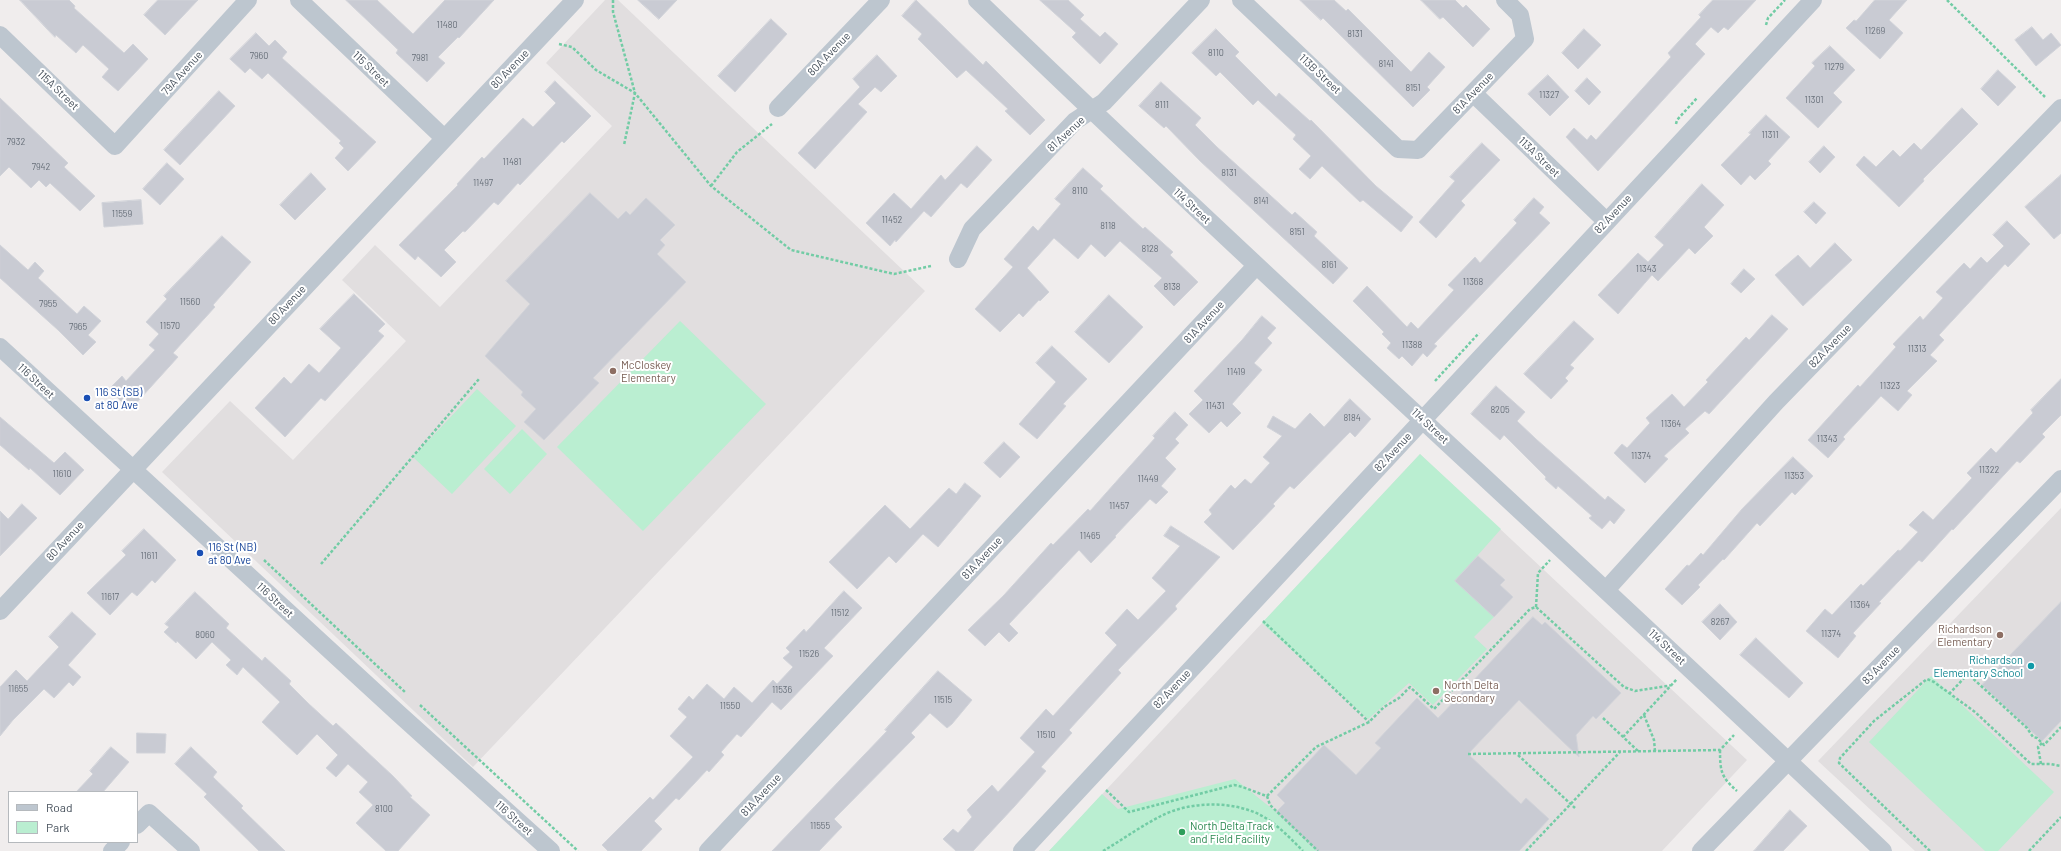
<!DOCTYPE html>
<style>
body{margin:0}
#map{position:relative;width:2061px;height:851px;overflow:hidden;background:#f0eded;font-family:Barlow,sans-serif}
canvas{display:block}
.legend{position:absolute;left:8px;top:791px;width:130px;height:52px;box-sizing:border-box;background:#fff;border:1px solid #b5b9bd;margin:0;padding:5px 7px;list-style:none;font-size:12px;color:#454f5a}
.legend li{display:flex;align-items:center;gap:8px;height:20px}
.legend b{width:20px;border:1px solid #b5b9bd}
</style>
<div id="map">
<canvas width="2061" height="851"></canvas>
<ul class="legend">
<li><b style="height:5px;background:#bdc6cf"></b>Road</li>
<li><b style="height:11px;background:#baeed1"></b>Park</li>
</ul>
</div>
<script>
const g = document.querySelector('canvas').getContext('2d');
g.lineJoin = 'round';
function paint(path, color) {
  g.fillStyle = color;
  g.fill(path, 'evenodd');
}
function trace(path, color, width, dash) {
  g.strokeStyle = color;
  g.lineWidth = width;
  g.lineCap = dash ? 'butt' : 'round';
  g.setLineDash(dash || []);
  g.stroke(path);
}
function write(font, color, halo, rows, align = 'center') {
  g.font = font + ' Barlow,sans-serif';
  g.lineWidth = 4;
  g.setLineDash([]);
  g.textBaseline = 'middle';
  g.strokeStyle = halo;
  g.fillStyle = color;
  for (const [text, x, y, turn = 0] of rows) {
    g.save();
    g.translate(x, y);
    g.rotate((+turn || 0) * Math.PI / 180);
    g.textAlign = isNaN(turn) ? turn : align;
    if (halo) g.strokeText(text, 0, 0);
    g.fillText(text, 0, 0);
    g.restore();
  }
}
const education = new Path2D(`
 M605 0H618L925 291 473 767 162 472 230 401 293 460 406 341 342 280 375 245 440 307 612 126 546 63Z
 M1420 454 1747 760 1662 851H1049Z
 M2061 508V851H1915L1818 761Z`);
const green = new Path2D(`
 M680 321 766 404 643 531 557 447Z
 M477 389 516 426 452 494 413 457Z
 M522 429 547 454 510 494 484 469Z
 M1420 454 1501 529 1455 581 1494 617 1474 637 1487 649 1433 705 1409 683 1368 719 1262 623Z
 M1931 676 2054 792 1998 851H1985L1869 742Z
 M1235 779 1276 812 1317 851H1049L1102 794 1118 809Z`);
const building = new Path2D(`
 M20 0H69L75 6 74 8 124 53 133 44 148 59 118 91 102 77 109 69 83 45 76 53 56 35 55 37Z
 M158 0H198L165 35 144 15Z
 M346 0H377L413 34 445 0H494L459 38 458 37 438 57 445 63 427 82 396 53 398 50Z
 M638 0H677L659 19Z
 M916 0 983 65 986 61 1045 120 1030 135 1005 111 1008 109 966 70 957 78 918 39 922 34 902 16Z
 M1040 0H1068L1084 15 1080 19 1100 37 1105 32 1118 44 1100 64 1072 37 1076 33Z
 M1300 0H1334L1346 11 1348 9 1411 72 1429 52 1445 67 1427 87 1430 90 1413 107 1323 18 1321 20Z
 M1421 0H1455L1463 8 1466 5 1490 29 1473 47 1443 17 1440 19Z
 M1713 0H1756L1728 30 1724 27 1718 33 1711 27 1695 44 1705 54 1598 171 1566 137 1574 128 1587 140 1591 135 1596 140 1671 57 1668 53 1701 17 1699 15Z
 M1875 0H1907L1889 20 1903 33 1880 59 1846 28 1854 20 1856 21Z
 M771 19 787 34 735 92 718 76Z
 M2032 27 2043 40 2051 33 2061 45 2036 66 2015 40Z
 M1216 29 1239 52 1235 56 1276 97 1279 93 1310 121 1311 120 1376 186 1413 217 1401 232 1363 200 1360 202 1322 166 1310 179 1299 169 1311 156 1293 139 1296 135 1258 100 1253 105 1220 72 1216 76 1192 53Z
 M1584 29 1601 45 1578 69 1562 53Z
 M256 33 269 46 275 40 287 52 282 58 376 142 348 171 335 158 344 148 339 143 341 141 268 73 262 79 250 68 245 73 230 59Z
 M1830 46 1855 70 1833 93 1842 102 1818 128 1786 98 1815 66 1812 63Z
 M877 55 897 76 881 92 875 87 858 104 867 112 815 169 798 153 860 87 853 79Z
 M1998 70 2016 87 1998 106 1981 89Z
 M1548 75 1569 97 1550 116 1528 94Z
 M1587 78 1601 92 1589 105 1575 91Z
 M555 81 591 116 564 143 562 141 520 185 518 183 498 205 494 202 465 232 463 231 444 250 456 262 441 277 418 256 415 260 399 245 458 185 457 184 482 157 484 159 523 118 533 127 556 103 545 92Z
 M1161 82 1201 118 1195 125 1217 147 1292 215 1295 212 1317 232 1314 236 1348 268 1333 284 1200 161 1166 126 1164 128 1139 106Z
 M219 91 235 106 180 165 164 150Z
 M0 98 68 163 64 167 95 196 80 211 50 183 46 187 39 180 31 188 9 167 0 176Z
 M1962 108 1978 124 1923 179 1924 181 1899 207 1856 165 1864 156 1876 167 1893 150 1900 157 1914 143 1921 150Z
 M1766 115 1790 137 1768 161 1771 164 1755 180 1750 175 1741 185 1721 165 1751 134 1749 133Z
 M1482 143 1500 160 1461 201 1465 205 1436 238 1419 222 1455 181 1450 177Z
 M977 146 992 160 967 188 961 183 931 217 924 211 896 242 895 240 890 246 866 223 894 193 911 209 941 175 945 180Z
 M1824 146 1835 157 1820 173 1809 162Z
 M167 163 184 179 160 205 143 189Z
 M1083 168 1103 186 1100 189 1143 229 1145 227 1173 252 1170 255 1198 282 1174 306 1154 286 1162 278 1120 241 1105 257 1091 244 1078 259 1054 238 1027 268 1049 292 1040 301 1039 300 1023 317 1019 313 1000 332 975 309 1013 267 1004 259 1033 226 1038 231 1061 204 1055 199Z
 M311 173 326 189 295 220 280 205Z
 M2061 175V233L2054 239 2025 207Z
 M1702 184 1724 205 1704 227 1713 236 1695 254 1689 248 1658 281 1652 275 1618 314 1598 295 1638 253 1648 262 1664 245 1655 237Z
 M590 193 618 219 626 211 630 215 646 198 675 225 660 240 665 245 657 254 686 282 593 378 599 383 544 440 524 422 536 409 521 395 523 392 485 356 530 304 506 281Z
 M1534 198 1544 207 1539 213 1550 223 1434 344 1437 346 1427 357 1423 353 1412 366 1402 356 1399 359 1387 348 1391 343 1382 334 1384 332 1353 301 1367 286 1407 327 1411 322 1418 329 1454 290 1448 285 1475 257 1480 263 1517 223 1514 220Z
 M141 200 143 224 104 227 102 203Z
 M1814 202 1826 213 1816 224 1804 212Z
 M2007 221 2030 244 2008 267 2005 264 1939 335 1944 340 1930 355 1937 361 1907 391 1912 395 1898 411 1881 396 1843 437 1845 439 1828 458 1808 440 1858 385 1860 387 1896 347 1893 344 1920 316 1923 320 1943 298 1936 292 1964 263 1970 269 1981 257 1987 263 2004 246 1993 235Z
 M222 236 251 262 213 305 215 307 173 353 178 357 130 410 109 389 122 376 126 381 155 350 149 345 159 334 146 322 167 299 164 296Z
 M1835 243 1852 260 1803 306 1775 275 1798 255 1810 268Z
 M0 245 28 270 35 262 44 271 38 278 77 314 84 306 101 321 88 335 96 342 83 355 58 330 0 278Z
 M1744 269 1755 279 1741 293 1731 284Z
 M354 294 385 324 378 331 384 336 325 401 321 398 285 437 255 408 284 377 291 384 309 364 319 373 341 348 320 329Z
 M1109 295 1143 327 1109 363 1075 332Z
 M1772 315 1788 329 1709 414 1705 411 1685 429 1689 433 1664 456 1668 459 1645 483 1614 453 1622 444 1627 448 1650 423 1646 418 1672 394 1684 407 1708 382 1706 380 1746 337 1749 340Z
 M1262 316 1276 328 1267 338 1272 343 1254 363 1262 370 1232 404 1241 413 1227 427 1221 421 1209 433 1189 414 1203 400 1194 391 1242 340Z
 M1574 321 1594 339 1570 365 1574 368 1565 378 1568 381 1551 399 1524 374Z
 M1052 346 1087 379 1063 404 1066 406 1037 439 1019 424 1056 382 1036 363Z
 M2061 379V415L2042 434 2045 437 2020 463 2017 461 1953 530 1952 529 1922 562 1919 560 1879 602 1881 603 1853 633 1856 636 1838 658 1806 631 1825 609 1832 615 1861 584 1863 586 1898 550 1900 551 1918 532 1909 525 1923 511 1933 520 1972 478 1967 473 1991 448 1996 453 2033 413 2031 410Z
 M1496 386 1525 412 1517 421 1536 439 1605 500 1608 496 1625 510 1614 524 1610 520 1602 529 1589 518 1592 516 1558 486 1556 489 1545 479 1546 477 1504 435 1500 440 1471 414Z
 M1350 399 1371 419 1355 437 1350 432 1294 489 1290 486 1273 504 1275 506 1233 550 1204 522 1212 514 1209 510 1231 485 1235 489 1245 479 1251 484 1270 463 1263 457 1282 436 1267 427 1273 416 1295 429 1310 413 1324 427Z
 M1175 412 1188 425 1175 439 1179 443 1165 458 1176 469 1161 486 1168 492 1156 504 1150 499 1115 536 1116 537 1091 563 1079 550 1009 624 1018 633 1009 642 999 632 985 646 968 630 1004 595 1051 543 1053 545 1088 509 1090 511 1155 438 1153 436Z
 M0 417 54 463 65 452 84 470 60 495 30 468 29 470 0 445Z
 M1004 442 1020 457 1000 478 984 463Z
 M1793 457 1813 476 1795 495 1792 492 1760 526 1757 523 1724 560 1723 559 1698 585 1700 587 1682 605 1665 589 1687 565 1689 566 1701 553 1703 555 1742 509Z
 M965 483 981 496 938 547 923 534 896 563 889 556 857 589 829 562 885 505 910 529 949 488 956 494Z
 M22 504 37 518 0 556V511L8 519Z
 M1171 526 1220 557 1175 606 1177 609 1118 670 1121 673 1069 730 1072 733 1041 767 1046 771 1014 807 973 851H956L943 839 953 829 958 833 972 817 967 810 992 785 998 792 1035 752 1020 738 1046 709 1053 716 1117 645 1105 633 1127 609 1138 620 1166 591 1152 578 1180 546 1164 536Z
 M144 529 176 560 155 583 152 580 137 596 132 592 110 615 87 593 126 555 122 551Z
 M1478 556 1505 580 1500 585 1513 597 1494 617 1455 581Z
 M844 591 862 608 824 648 833 656 781 710 772 702 741 737 737 734 721 752 724 755 709 772 707 770 679 800 676 798 654 821 662 829 641 851H608L602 845 650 797 653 800 693 757 670 736 687 717 678 709 689 696 693 700 707 684 724 699 734 687 752 703 773 680 777 684 793 667 783 658 790 652 786 648 804 629 806 632Z
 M195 592 229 624 226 628 262 661 265 657 291 681 289 684 308 703 333 726 336 723 393 776 412 796 410 797 430 815 398 851H386L356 823 373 805 359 792 368 782 348 764 336 777 326 768 338 755 317 734 297 755 262 722 280 702 243 667 237 675 226 665 231 660 212 642 196 659 177 641 176 643 164 632 169 627 165 624Z
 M2061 602V721L2042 741 1982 685Z
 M1720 604 1737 622 1720 640 1702 622Z
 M72 612 96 634 68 665 81 677 73 686 69 682 54 698 44 689 13 720 0 736V687L16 670 27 681 59 647 49 637Z
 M1533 617 1542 625 1545 622 1621 693 1596 719 1593 716 1576 735 1579 757 1519 700 1468 754 1521 804 1526 798 1549 819 1519 851H1317L1276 812 1285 803 1277 795 1324 745 1356 775 1381 748 1375 743 1417 698 1438 718Z
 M1756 638 1803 683 1789 698 1740 655Z
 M938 671 972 700 952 724 947 728 930 713 911 733 915 737 834 819 842 827 819 851H772L887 731 885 730Z
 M137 733 166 734 165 753H137Z
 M111 747 129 762 103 792H76L93 774 90 771Z
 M191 747 217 772 213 777 243 806 241 808 285 851H259L204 797 207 794 175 764Z
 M1790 810 1807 826 1783 851H1754Z`);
const path = new Path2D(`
 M613 0V12L635 93 624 145
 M1947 0 2045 97
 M1766 25 1768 18 1785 0
 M559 44 572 47 596 70 635 93 711 186 791 250 894 274 931 266
 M1676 124 1677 120 1697 98
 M711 186 737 152 772 124
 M1435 381 1479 333
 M264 560 406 693
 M321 564 479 379
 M1536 607 1538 573 1550 560
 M1263 621 1369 722
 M1949 694 1968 674 2027 728 2033 737 2037 738 2044 745 2061 727
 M420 705 578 851
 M1644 715 1654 740 1655 751
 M1603 718 1638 751
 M1623 737 1677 679
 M1720 750C1720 771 1721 777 1737 791
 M1468 754 1720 750 1734 735
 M1518 755 1575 808
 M2041 764 2038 747 2042 743
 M1106 790 1129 812 1234 785C1246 787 1256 793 1267 796L1316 747 1369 722 1384 707 1399 698 1410 687 1434 709 1530 609 1536 607 1624 687 1635 691 1673 685
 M1267 796 1270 805 1318 851
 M1103 851C1122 840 1141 826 1161 816 1190 801 1235 800 1264 817 1279 826 1291 839 1303 851
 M1526 851 1620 752
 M1930 851 1839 763 1840 758 1874 721 1927 679 1934 682 1975 712 2031 764H2050L2061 766
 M2029 851 2061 817`);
const minor = new Path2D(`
 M299 0 444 138
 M977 0C1275 288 1583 565 1883 851
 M1241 0 1398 149 1418 150 1525 39 1520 15 1505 0
 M0 35 115 146 248 0
 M1473 93 1606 221
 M778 108 881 0
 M958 259 972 229 1075 121 1104 102 1201 0
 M0 347 398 713 551 851
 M1606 590 1776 402 2061 108
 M0 611 575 0
 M137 825 149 813 191 851
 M112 851 121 842
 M708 851 1256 266
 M1022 851 1813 0
 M1701 851 2061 479`);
const markers = [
 [613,371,4,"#8d6e63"],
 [87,398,4,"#1a4fb4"],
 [200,553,4,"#1a4fb4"],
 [2000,635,4,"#8d6e63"],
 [2031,666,4,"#0f9aa8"],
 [1436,691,4,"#8d6e63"],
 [1182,832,4,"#2e9e5b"]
];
const numberNames = [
 ["11480",447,25],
 ["11269",1875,31],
 ["8131",1355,34],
 ["8110",1216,53],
 ["7960",259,56],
 ["7981",420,58],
 ["8141",1386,64],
 ["11279",1834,67],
 ["8151",1413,88],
 ["11327",1549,95],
 ["11301",1814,100],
 ["8111",1162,105],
 ["11311",1770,135],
 ["7932",16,142],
 ["11481",512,162],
 ["7942",41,167],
 ["8131",1229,173],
 ["11497",483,183],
 ["8110",1080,191],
 ["8141",1261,201],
 ["11559",122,214],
 ["11452",892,220],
 ["8118",1108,226],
 ["8151",1297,232],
 ["8128",1150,249],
 ["8161",1329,265],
 ["11343",1646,269],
 ["11368",1473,282],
 ["8138",1172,287],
 ["11560",190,302],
 ["7955",48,304],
 ["11570",170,326],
 ["7965",78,327],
 ["11388",1412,345],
 ["11313",1917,349],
 ["11419",1236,372],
 ["11323",1890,386],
 ["11431",1215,406],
 ["8205",1500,410],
 ["8184",1352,418],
 ["11364",1671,424],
 ["11343",1827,439],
 ["11374",1641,456],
 ["11322",1989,470],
 ["11610",62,474],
 ["11353",1794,476],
 ["11449",1148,479],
 ["11457",1119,506],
 ["11465",1090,536],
 ["11611",149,556],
 ["11617",110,597],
 ["11364",1860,605],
 ["11512",840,613],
 ["8267",1720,622],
 ["11374",1831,634],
 ["8060",205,635],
 ["11526",809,654],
 ["11655",18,689],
 ["11536",782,690],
 ["11515",943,700],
 ["11550",730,706],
 ["11510",1046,735],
 ["8100",384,809],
 ["11555",820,826]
];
const streetNames = [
 ["80A Avenue",829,54,-46],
 ["115 Street",371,69,44],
 ["80 Avenue",510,69,-46],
 ["79A Avenue",182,73,-48],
 ["113B Street",1320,74,43],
 ["115A Street",58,90,44],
 ["81A Avenue",1473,93,-46],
 ["81 Avenue",1066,134,-43],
 ["113A Street",1539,157,44],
 ["114 Street",1192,206,43],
 ["82 Avenue",1613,214,-47],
 ["80 Avenue",287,305,-47],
 ["81A Avenue",1204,322,-47],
 ["82A Avenue",1830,346,-46],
 ["116 Street",36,381,43],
 ["114 Street",1430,426,43],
 ["82 Avenue",1393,452,-47],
 ["80 Avenue",65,541,-47],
 ["81A Avenue",982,558,-47],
 ["116 Street",275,600,43],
 ["114 Street",1667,647,43],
 ["83 Avenue",1881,665,-46],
 ["82 Avenue",1172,689,-47],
 ["81A Avenue",761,795,-47],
 ["116 Street",514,818,42]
];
const educationNames = [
 ["McCloskey",621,365],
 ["Elementary",621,378],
 ["Richardson",1992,629,"right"],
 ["Elementary",1992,642,"right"],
 ["North Delta",1444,685],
 ["Secondary",1444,698]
];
const transitNames = [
 ["116 St (SB)",95,392],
 ["at 80 Ave",95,405],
 ["116 St (NB)",208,547],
 ["at 80 Ave",208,560]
];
const cultureNames = [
 ["Richardson",2023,660],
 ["Elementary School",2023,673]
];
const leisureNames = [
 ["North Delta Track",1190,826],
 ["and Field Facility",1190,839]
];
paint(education, '#e1dedf');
paint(green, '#baeed1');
paint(building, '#c9cbd3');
trace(building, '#d1d3d9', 1);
trace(path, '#72cca5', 2.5, [3, 2]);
trace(minor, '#bdc6cf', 18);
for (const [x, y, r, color] of markers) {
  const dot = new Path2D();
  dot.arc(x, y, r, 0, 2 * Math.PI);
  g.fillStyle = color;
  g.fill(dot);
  trace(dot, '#fff', 1.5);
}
write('9px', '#666e78', null, numberNames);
write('11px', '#454f5a', '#fff', streetNames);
write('11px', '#785e54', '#fff', educationNames, 'left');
write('11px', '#164399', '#fff', transitNames, 'left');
write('11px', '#0d838f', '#fff', cultureNames, 'right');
write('11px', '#27864d', '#fff', leisureNames, 'left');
</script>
